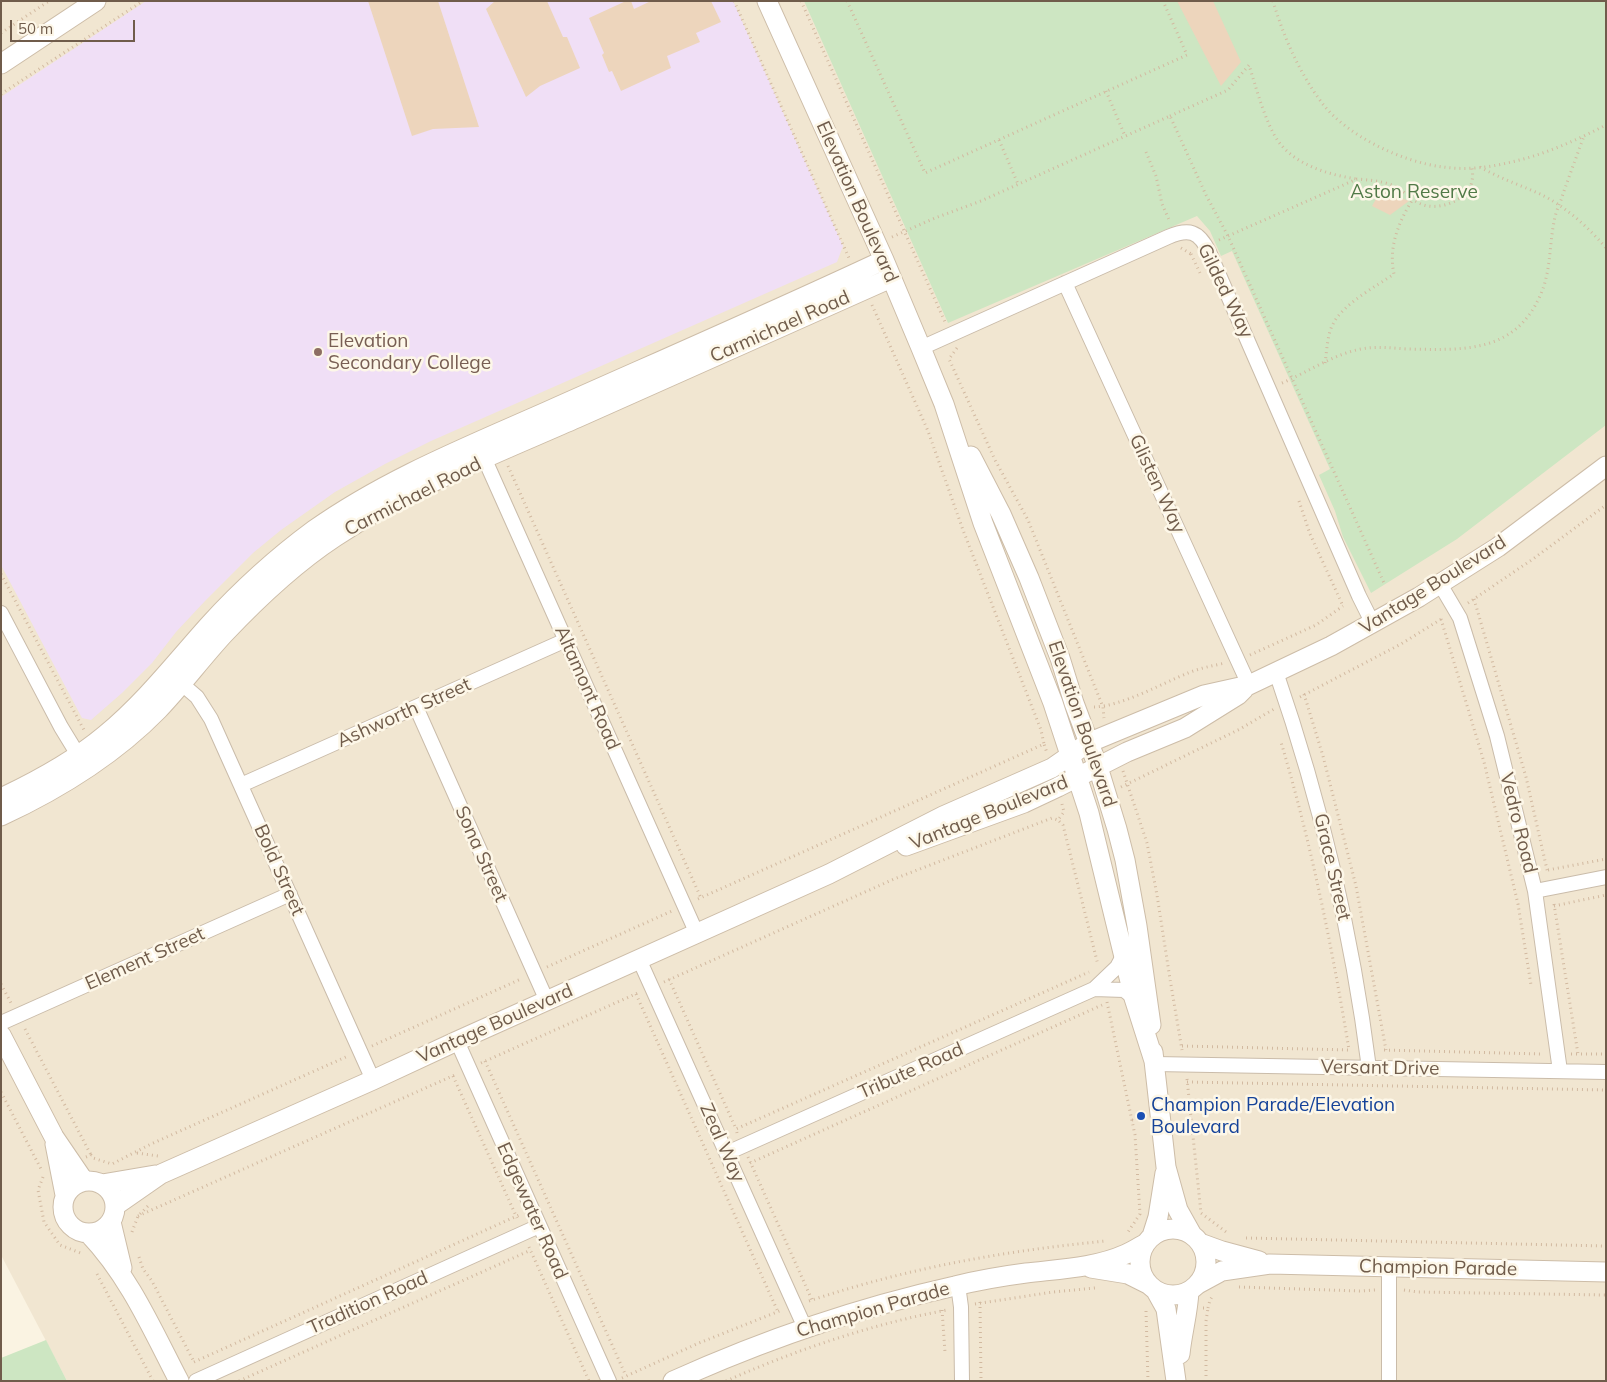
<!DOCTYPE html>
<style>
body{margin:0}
#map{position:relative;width:1607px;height:1382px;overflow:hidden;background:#faf3e2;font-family:Mulish,sans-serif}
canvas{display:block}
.frame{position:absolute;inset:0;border:2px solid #705c4b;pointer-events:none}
.scale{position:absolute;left:10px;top:20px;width:125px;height:22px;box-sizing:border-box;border:2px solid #705c4b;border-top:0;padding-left:6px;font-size:15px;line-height:18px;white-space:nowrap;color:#705c4b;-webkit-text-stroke:4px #fdf7e8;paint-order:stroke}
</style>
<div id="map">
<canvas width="1607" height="1382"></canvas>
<div class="frame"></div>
<div class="scale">50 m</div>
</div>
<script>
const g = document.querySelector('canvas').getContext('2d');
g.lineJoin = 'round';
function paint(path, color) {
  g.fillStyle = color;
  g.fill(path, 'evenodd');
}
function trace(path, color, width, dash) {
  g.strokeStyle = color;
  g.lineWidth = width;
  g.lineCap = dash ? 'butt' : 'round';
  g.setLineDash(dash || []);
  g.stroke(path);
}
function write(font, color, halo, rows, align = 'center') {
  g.font = font + ' Mulish,sans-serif';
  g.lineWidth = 5;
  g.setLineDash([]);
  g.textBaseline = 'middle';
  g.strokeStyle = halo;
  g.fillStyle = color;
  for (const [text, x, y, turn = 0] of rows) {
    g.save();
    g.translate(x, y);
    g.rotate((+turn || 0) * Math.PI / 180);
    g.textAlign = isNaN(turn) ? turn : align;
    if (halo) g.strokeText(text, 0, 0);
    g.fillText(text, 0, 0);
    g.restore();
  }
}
const residential = new Path2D(`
 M1 1H1606V1381H67L1 1255Z`);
const education = new Path2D(`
 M146 1H733L843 246 837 262 431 441 385 464 335 492 281 530 253 553 205 601 176 632 152 663 122 693 91 720 82 718 1 565V97Z`);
const green = new Path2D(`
 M804 1H1606V425L1457 539 1371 593 1343 537 1335 511 1319 475 1330 469 1232 251 1221 256 1210 231 1197 216 948 323Z
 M46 1340 67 1381H1V1358Z`);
const building = new Path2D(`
 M368 1H438L479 127 433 129 412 136Z
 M495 1H547L563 37H567L580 68 540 86 526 97 486 9Z
 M626 1H631L634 9 651 1H711L721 22 696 33 700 42 667 56 671 68 621 91 612 71 609 72 602 55 604 53 589 18Z
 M1177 1H1213L1241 62 1221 86Z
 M1380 192 1396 196 1409 201 1390 215 1372 206Z`);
const path = new Path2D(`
 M734 1 849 258
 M801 1 945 322
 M847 1 925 173 1187 55 1163 1
 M1273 1C1284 38 1299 72 1322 103 1347 136 1402 162 1443 167 1464 170 1486 168 1507 163 1541 156 1575 141 1606 125
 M1 33 49 1
 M1106 91 1125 136
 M1 94 143 1
 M1170 116 1228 90 1249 65C1256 87 1265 122 1278 141 1295 165 1329 175 1357 179
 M999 140 1018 184
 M1146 152 1156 176 1162 204 1170 222
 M1480 167C1499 178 1520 185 1540 194 1565 206 1588 227 1606 248
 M892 237 935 218 981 201 1170 116 1206 195 1228 236 1384 583
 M1219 240 1357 179C1369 180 1381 181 1392 185 1403 189 1411 200 1421 204 1437 211 1462 202 1470 187 1473 181 1473 174 1472 168
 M1181 248 1191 254
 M1191 254 1200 273
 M872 305 928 431 963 530 1041 730 1044 744
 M957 348 949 359 995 460 1028 520 1103 707 1104 718
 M1325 363C1327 351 1327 335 1333 324 1343 304 1375 287 1394 274 1388 247 1399 221 1413 199
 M1282 383C1308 372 1334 354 1361 349 1377 346 1391 348 1407 349 1462 350 1514 354 1540 296 1551 272 1549 247 1554 222 1555 215 1558 207 1561 200 1568 179 1576 158 1584 136
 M508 466 701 898
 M1299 501 1310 534 1343 606
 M1 574 84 730
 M1474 599 1526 777 1548 874
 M1468 603 1533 559 1606 505
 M1441 619 1484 762 1518 904 1531 985
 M1250 655 1316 625 1343 606
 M1304 694 1323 756 1356 886 1386 1050
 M1300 697 1401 644 1443 618
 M1094 707C1122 706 1161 684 1188 673 1200 668 1212 666 1225 663
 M1123 771 1147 843 1157 895 1170 979 1182 1050
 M1121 787 1240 729 1274 709
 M1062 804 1064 812 1058 820 1063 825 1098 965
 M1548 870 1606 859
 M698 899 1044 744 1047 753
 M1554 904 1578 1054
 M1554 906 1606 895
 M547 967 672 911
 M669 979 736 1129
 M664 982 894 879 1052 818 1058 820
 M1 984 11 1003
 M636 994 778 1312
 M1107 1002 1135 1135 1140 1214 1128 1232
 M25 1029 91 1155
 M372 1046 521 979
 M1182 1046 1349 1050C1332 946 1311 843 1281 742
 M1384 1050 1543 1054
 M1571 1054H1606
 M485 1061 626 1376
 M481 1063 640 992
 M453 1076 517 1218
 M1187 1079 1201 1213 1226 1232
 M1187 1082 1606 1090
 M1 1092 41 1169
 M1132 1120 1140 1119
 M737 1133 736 1129 1089 972
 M137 1153 158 1156
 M86 1157 91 1155 93 1158 112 1164 151 1144 348 1056
 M748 1157 812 1300
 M750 1163 1102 1005
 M43 1177 38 1190 44 1222 60 1245 83 1254
 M138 1216 457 1074
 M132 1232 138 1216 150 1204
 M1246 1238 1606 1246
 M529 1247 589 1381
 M139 1257 143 1269 152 1281 194 1362
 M97 1274 153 1381
 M1239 1287 1359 1291 1375 1290
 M1404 1290 1418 1292 1606 1295
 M809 1301C908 1268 1003 1251 1106 1241
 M980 1302 981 1381
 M975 1304 1053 1292 1095 1288
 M1203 1308H1208L1210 1300 1212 1297
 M942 1310 945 1352
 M1146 1311 1148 1381
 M194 1362 519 1215
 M622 1378 699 1343 782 1310
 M239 1381 531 1250
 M726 1381C796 1350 872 1324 947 1310
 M1206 1381V1321L1208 1308`);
const street = new Path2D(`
 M1065 283 1249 685
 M921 348 1168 237C1189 228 1199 231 1209 252L1359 596 1373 624
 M481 451 697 934
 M1440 584 1460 618 1497 736 1535 891 1560 1071
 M1 613 61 727 83 763
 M1276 672C1320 800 1352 933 1369 1068
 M175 678 197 697 211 719 373 1080
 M416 707 547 1001
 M241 785 566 640
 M1535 891 1606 877
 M639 959 805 1328
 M1094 989 1124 990 1134 998
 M1 1023 290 894
 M457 1041 609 1381
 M1155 1064 1606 1072
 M727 1153 1094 989 1117 967 1124 954
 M1389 1267V1381
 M958 1285 961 1307 962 1381
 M196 1381 539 1226`);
const secondary = new Path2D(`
 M767 1 884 260 921 348 944 404 983 523 1053 703 1089 813 1134 998 1155 1064
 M1 64 96 1
 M971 456 1001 514 1029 578 1060 658 1074 703 1098 767 1117 829 1125 860 1137 926 1151 1025
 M1 798C37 781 74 761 105 735 144 703 175 663 209 625 241 590 276 558 314 530 386 479 469 446 548 411 660 361 773 312 884 260
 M1 816C59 789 113 756 158 710 181 686 201 659 224 634 258 598 294 564 335 537 410 487 495 454 577 418 682 372 786 324 891 278
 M906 846 1024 803 1058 787 1127 752 1185 728 1238 695 1244 689
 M1 1035 54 1137 84 1181
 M1153 1052 1166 1167 1178 1210 1192 1235
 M55 1144 65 1195
 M63 1207a26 26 0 1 1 52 0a26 26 0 1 1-52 0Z
 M102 1184 155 1175
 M115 1206 161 1174 373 1080 457 1041 829 874 943 816 1052 768 1088 743 1204 695 1249 685 1331 646 1419 597 1498 547 1606 466
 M111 1222 122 1268
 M1140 1262a33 33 0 1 1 66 0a33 33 0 1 1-66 0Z
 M89 1234C129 1276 152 1329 179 1381
 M1152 1236 1158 1217 1165 1173
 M1200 1243 1222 1251 1259 1261
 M1091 1268 1128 1274 1148 1284
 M1198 1284 1222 1271 1270 1264 1606 1272
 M1156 1291 1166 1309 1176 1381
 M1180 1354C1182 1333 1188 1313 1189 1291
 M673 1381C766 1339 856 1308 955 1286 979 1280 1003 1276 1026 1273 1059 1269 1095 1268 1126 1254 1133 1251 1139 1247 1146 1243`);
const markers = [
 [318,352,5,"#8d6e63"],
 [1141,1116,5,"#1a4fb4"]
];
const parkNames = [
 ["Aston Reserve",1414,192]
];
const streetNames = [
 ["Elevation Boulevard",857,202,66],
 ["Gilded Way",1225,291,64],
 ["Carmichael Road",780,327,-24],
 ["Glisten Way",1157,484,65],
 ["Carmichael Road",413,497,-27],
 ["Vantage Boulevard",1433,585,-32],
 ["Altamont Road",587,688,66],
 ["Ashworth Street",404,713,-24],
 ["Elevation Boulevard",1082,724,71],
 ["Vantage Boulevard",989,813,-22],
 ["Vedro Road",1518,823,76],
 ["Sona Street",481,854,66],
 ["Grace Street",1332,867,77],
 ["Bold Street",279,870,66],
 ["Element Street",145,959,-24],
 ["Vantage Boulevard",495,1024,-24],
 ["Versant Drive",1380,1068,1],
 ["Tribute Road",911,1071,-24],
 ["Zeal Way",722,1143,66],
 ["Edgewater Road",532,1211,66],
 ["Champion Parade",1438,1268,1],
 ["Tradition Road",368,1303,-24],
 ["Champion Parade",873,1310,-16]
];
const educationNames = [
 ["Elevation",328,341],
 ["Secondary College",328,363]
];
const transitNames = [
 ["Champion Parade/Elevation",1151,1105],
 ["Boulevard",1151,1127]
];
paint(residential, '#f1e6d1');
paint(education, '#f0dff6');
paint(green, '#cde6c2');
paint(building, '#edd5bc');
trace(street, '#cabcaa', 16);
trace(secondary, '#cdbda8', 21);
trace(path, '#d2b9a0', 3, [1, 4]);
trace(street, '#fff', 14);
trace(secondary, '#fff', 19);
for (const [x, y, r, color] of markers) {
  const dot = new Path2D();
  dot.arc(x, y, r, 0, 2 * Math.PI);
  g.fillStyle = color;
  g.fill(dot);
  trace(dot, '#fdf7e8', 2);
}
write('19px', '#517a47', '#fdf7e8', parkNames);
write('19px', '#705c4b', '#fdf7e8', streetNames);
write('19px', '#785e54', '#fdf7e8', educationNames, 'left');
write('19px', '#164399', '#fdf7e8', transitNames, 'left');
</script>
